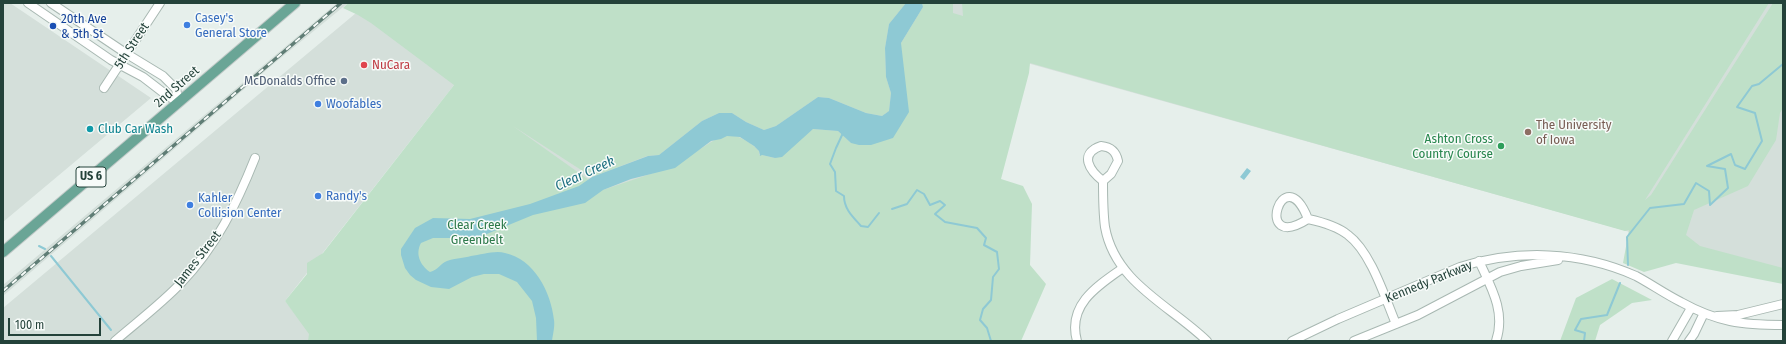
<!DOCTYPE html>
<style>
body{margin:0}
#map{position:relative;width:1786px;height:344px;overflow:hidden;background:#e6efeb;font-family:"Fira Sans Condensed",sans-serif}
canvas{display:block}
.frame{position:absolute;inset:0;border:4px solid #24423a;pointer-events:none}
.scale{position:absolute;left:8px;top:318px;width:93px;height:18px;box-sizing:border-box;border:2px solid #24423a;border-top:0;padding-left:5px;font-size:12px;line-height:14px;white-space:nowrap;color:#24423a;-webkit-text-stroke:3px #f7fbf9;paint-order:stroke}
</style>
<div id="map">
<canvas width="1786" height="344"></canvas>
<div class="frame"></div>
<div class="scale">100 m</div>
</div>
<script>
const g = document.querySelector('canvas').getContext('2d');
g.lineJoin = 'round';
function paint(path, color) {
  g.fillStyle = color;
  g.fill(path, 'evenodd');
}
function trace(path, color, width, dash) {
  g.strokeStyle = color;
  g.lineWidth = width;
  g.lineCap = dash ? 'butt' : 'round';
  g.setLineDash(dash || []);
  g.stroke(path);
}
function write(font, color, halo, rows, align = 'center') {
  g.font = font + ' "Fira Sans Condensed",sans-serif';
  g.lineWidth = 3;
  g.setLineDash([]);
  g.textBaseline = 'middle';
  g.strokeStyle = halo;
  g.fillStyle = color;
  for (const [text, x, y, turn = 0] of rows) {
    g.save();
    g.translate(x, y);
    g.rotate((+turn || 0) * Math.PI / 180);
    g.textAlign = isNaN(turn) ? turn : align;
    if (halo) g.strokeText(text, 0, 0);
    g.fillText(text, 0, 0);
    g.restore();
  }
}
const built = new Path2D(`
 M3 3H10L151 98 3 222Z
 M337 3H348L271 66 3 296V285Z
 M366 3H1783V275L1020 61 802 341 454 85 285 301 318 341H3V308L356 13Z`);
const green = new Path2D(`
 M348 3H906L889 24 885 48 886 77 891 93 889 111 882 116 866 113 829 98 818 97 776 126 764 130 746 122 732 113H719L702 121 659 155 647 156 592 177 513 126 603 190C619 184 637 179 653 173 668 167 683 159 697 151 707 145 715 138 727 136 739 134 751 143 759 151V155H762L775 158 813 129 838 131 851 143 893 138 901 57V43L923 7 922 3H953V13L963 16 962 3H1769L1645 200 1651 195 1773 3H1783V108L1780 113 1776 140 1748 186 1694 210 1686 235 1700 246 1783 268V284L1676 263 1644 272 1623 263 1629 230 1625 231 1030 63 1029 73 1001 179 1023 186 1032 204 1030 265 1046 284 1021 341H308L309 334 285 301 307 274V263L323 253 454 85 371 23 358 15 343 8Z
 M1612 279 1652 300 1632 303 1600 325 1595 341H1560L1576 298Z`);
const water = new Path2D(`
 M906 3H922L923 7 901 43 909 112 893 138 871 145H859L851 143 838 131 813 129 782 157 775 158 762 155 760 156 759 151 754 146 740 137 727 136 721 139 711 141 675 168 631 179 603 190 585 203 533 215 477 238H433L421 243C415 254 420 265 430 272 438 270 441 263 447 261 455 258 464 258 471 256 481 255 495 250 505 253 534 259 551 292 554 320 555 326 553 334 552 341H537L536 318 532 301 517 282 499 274H484L472 277 449 289 431 287 416 280 410 275 405 268 401 255V249L415 228 433 218 470 219 530 204 579 186 592 177 648 156 659 155 702 121 719 113H732L746 122 764 130 776 126 818 97 829 98 866 113 882 116 889 111 891 93 886 77 885 48 889 24Z
 M1247 168 1251 171 1244 180 1240 177Z`);
const stream = new Path2D(`
 M843 133 836 148 830 164 835 172 836 191 844 196C844 209 853 217 861 226L868 227 879 213
 M892 209 907 204 917 190 924 194 930 205 940 201 945 205 935 214 945 222 977 228 986 238 984 245 997 252 999 269 993 277 991 300 983 309 980 320 987 328 991 341
 M39 246 45 249
 M51 256 111 330
 M1628 265 1627 237 1650 208 1684 204 1696 183 1709 191 1710 205 1728 188 1725 169 1707 166 1731 154 1735 165 1745 169 1762 141 1755 113 1737 107 1752 86 1759 84 1783 64
 M1584 341 1585 333 1575 330 1581 319 1607 315 1620 283`);
const minor = new Path2D(`
 M28 3 111 60 143 77 169 97 179 102
 M51 3 127 54 163 76 176 89 179 102
 M104 88 160 3
 M1101 146C1111 147 1116 151 1118 161L1111 174 1103 181C1090 171 1078 154 1101 146Z
 M1103 181C1103 196 1103 212 1105 227 1115 283 1170 305 1207 341
 M1308 219C1252 255 1283 155 1308 219 1322 222 1337 226 1348 235 1371 252 1385 298 1396 324
 M1479 261C1491 287 1506 312 1496 341
 M1717 316 1738 315 1783 304
 M115 341C137 322 161 304 181 283 216 247 237 203 255 158
 M1077 341C1067 305 1097 286 1123 268
 M1292 341 1338 319 1460 267C1518 249 1580 251 1636 276 1651 284 1665 294 1681 302 1717 322 1742 325 1783 325
 M1354 341 1418 315 1500 272 1521 266 1558 260
 M1672 341 1691 308
 M1689 341 1694 334 1704 313`);
const major = new Path2D(`
 M3 252 295 3`);
const rail = new Path2D(`
 M3 291 341 3`);
const markers = [
 [187,25,4,"#3f7fe0"],
 [53,26,4,"#1a4fb4"],
 [364,65,4,"#e0444e"],
 [344,81,4,"#5c6f8a"],
 [318,104,4,"#3f7fe0"],
 [90,129,4,"#0f9aa8"],
 [1528,132,4,"#8d6e63"],
 [1501,146,4,"#2e9e5b"],
 [318,196,4,"#3f7fe0"],
 [190,205,4,"#3f7fe0"]
];
const shields = [
 [91,177,30]
];
const shieldNames = [
 ["US 6",91,177]
];
const shopNames = [
 ["Casey's",195,18],
 ["General Store",195,33],
 ["Woofables",326,104],
 ["Randy's",326,196],
 ["Kahler",198,198],
 ["Collision Center",198,213]
];
const transitNames = [
 ["20th Ave",61,19],
 ["& 5th St",61,34]
];
const streetNames = [
 ["5th Street",132,46,-57],
 ["2nd Street",177,87,-41],
 ["James Street",198,259,-52],
 ["Kennedy Parkway",1429,282,-22]
];
const healthNames = [
 ["NuCara",372,65]
];
const serviceNames = [
 ["McDonalds Office",336,81]
];
const educationNames = [
 ["The University",1536,125],
 ["of Iowa",1536,140]
];
const cultureNames = [
 ["Club Car Wash",98,129]
];
const leisureNames = [
 ["Ashton Cross",1493,139],
 ["Country Course",1493,154]
];
const parkNames = [
 ["Clear Creek",477,225],
 ["Greenbelt",477,240]
];
const waterNames = [
 ["Clear Creek",585,174,-25]
];
paint(built, '#d4dfda');
paint(green, '#bfe0c8');
paint(water, '#8ec9d4');
trace(stream, '#8ec9d4', 2);
trace(minor, '#a8b8b2', 10);
trace(major, '#c2cac8', 12);
trace(minor, '#fff', 8);
trace(major, '#6aa596', 10);
trace(rail, '#5f7d75', 3.5);
trace(rail, '#f7fbf9', 2, [6]);
for (const [x, y, r, color] of markers) {
  const dot = new Path2D();
  dot.arc(x, y, r, 0, 2 * Math.PI);
  g.fillStyle = color;
  g.fill(dot);
  trace(dot, '#f7fbf9', 1.5);
}
for (const [x, y, w] of shields) {
  const box = new Path2D();
  box.roundRect(x - w / 2, y - 10, w, 20, 3);
  g.fillStyle = '#f7fbf9';
  g.fill(box);
  trace(box, '#24423a', 1);
}
write('bold 12px', '#24423a', null, shieldNames);
write('13px', '#366cbe', '#f7fbf9', shopNames, 'left');
write('13px', '#164399', '#f7fbf9', transitNames, 'left');
write('13px', '#24423a', '#f7fbf9', streetNames);
write('13px', '#be3a42', '#f7fbf9', healthNames, 'left');
write('13px', '#4e5e75', '#f7fbf9', serviceNames, 'right');
write('13px', '#785e54', '#f7fbf9', educationNames, 'left');
write('13px', '#0d838f', '#f7fbf9', cultureNames, 'left');
write('13px', '#27864d', '#f7fbf9', leisureNames, 'right');
write('13px', '#2d7a4b', '#f7fbf9', parkNames);
write('italic 14px', '#1c6f80', '#f7fbf9', waterNames);
</script>
